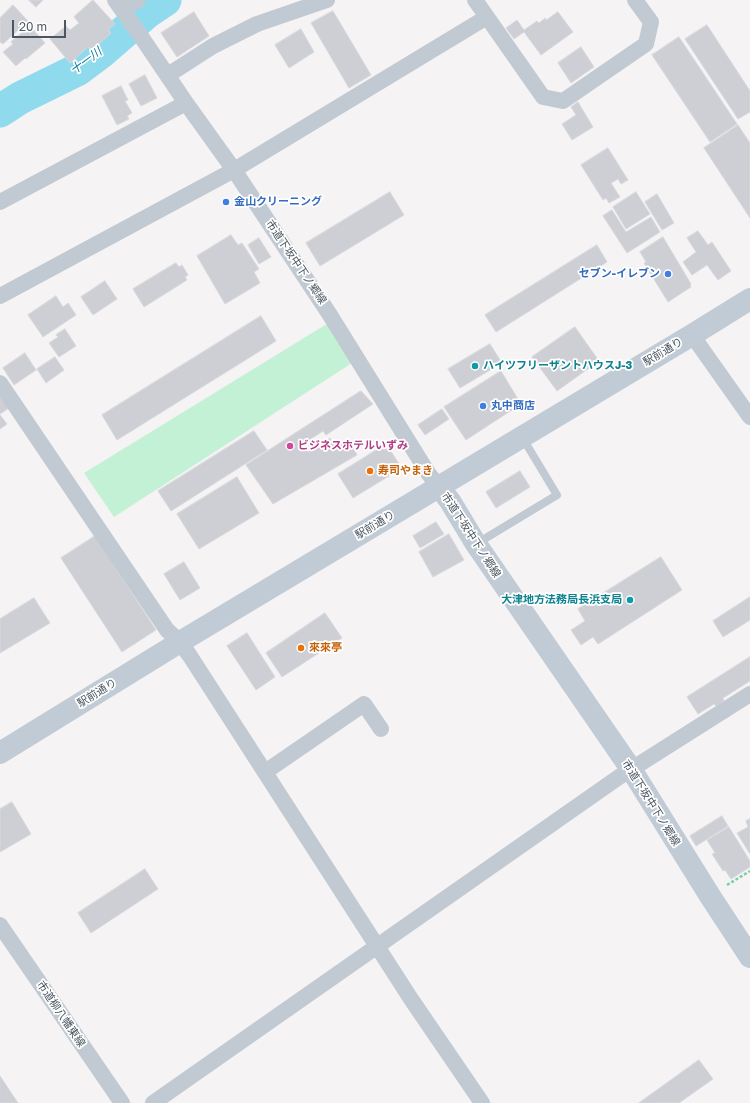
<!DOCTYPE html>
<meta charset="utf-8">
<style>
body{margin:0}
#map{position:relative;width:750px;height:1103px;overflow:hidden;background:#f5f3f3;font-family:"Golos Text",sans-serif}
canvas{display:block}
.scale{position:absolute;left:12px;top:20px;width:54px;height:18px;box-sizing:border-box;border:2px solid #4a5661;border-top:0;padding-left:5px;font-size:12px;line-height:14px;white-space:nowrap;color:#4a5661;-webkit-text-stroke:3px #fff;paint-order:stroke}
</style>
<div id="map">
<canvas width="750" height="1103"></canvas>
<div class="scale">20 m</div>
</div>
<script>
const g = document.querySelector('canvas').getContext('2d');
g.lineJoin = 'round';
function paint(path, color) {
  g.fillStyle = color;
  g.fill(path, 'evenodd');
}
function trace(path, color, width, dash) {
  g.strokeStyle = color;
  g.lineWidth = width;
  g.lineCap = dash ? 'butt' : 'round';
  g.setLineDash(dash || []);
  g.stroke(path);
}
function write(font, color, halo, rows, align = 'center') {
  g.font = font + ' "Golos Text","Noto Sans JP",sans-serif';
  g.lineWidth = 3.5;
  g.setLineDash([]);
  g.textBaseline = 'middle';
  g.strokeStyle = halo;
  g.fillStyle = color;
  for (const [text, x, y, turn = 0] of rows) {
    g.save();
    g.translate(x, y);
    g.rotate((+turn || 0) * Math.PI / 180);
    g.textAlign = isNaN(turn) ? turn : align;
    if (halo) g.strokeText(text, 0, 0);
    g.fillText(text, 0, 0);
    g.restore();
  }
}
const green = new Path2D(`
 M330 322 352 363 114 517 84 473Z`);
const river = new Path2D(`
 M0 111 20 98 77 70 101 52 147 12 165 0`);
const building = new Path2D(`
 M29 0H43L36 7Z
 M93 0 115 24 108 30 111 33 91 51 88 47 70 63 50 39 66 26 70 30 79 23 74 17Z
 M13 5 28 21 3 44 0 42V18Z
 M333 11 371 75 349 88 311 23Z
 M194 12 209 36 177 57 161 33Z
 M558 12 573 32 541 55 524 32 514 39 506 28 517 20 524 30 537 21 539 23 545 18 546 20Z
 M707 25 750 91V112L738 119 685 39Z
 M30 26 45 43 26 59 25 58 16 66 3 52 13 44 11 42Z
 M301 29 314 52 289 68 275 45Z
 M679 37 737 124 710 142 652 55Z
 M581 47 594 67 571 83 558 63Z
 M145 75 157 98 141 106 129 84Z
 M121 86 128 100 125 101 132 113 127 116 129 119 117 125 102 96Z
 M578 102 593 127 572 140 562 124 576 115 571 107Z
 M738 125 750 143V218L704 148Z
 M608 148 628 180 621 184 618 179 611 183 620 197 609 203 606 198 603 200 581 165Z
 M390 192 404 215 320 266 306 243Z
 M636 192 650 214 626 229 613 207Z
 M657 194 674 223 662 230 645 202Z
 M612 210 626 232 651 217 660 232 627 253 603 216Z
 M698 231 708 245 712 242 731 271 718 280 707 265 692 275 683 262 696 252 687 238Z
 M231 235 238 245 242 243 259 269 254 272 260 283 225 304 197 256Z
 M663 237 691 284 690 285 691 287 668 302 644 263 646 262 640 252Z
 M259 238 271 257 259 264 248 245Z
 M597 245 607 262 496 332 485 315Z
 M176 263 179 267 182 265 188 275 185 277 187 280 144 307 133 289Z
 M105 281 117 299 93 315 81 297Z
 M56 296 63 307 68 303 76 315 43 337 28 315Z
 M261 316 276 341 117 440 102 415Z
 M575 327 599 361 557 391 532 357Z
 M65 329 76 346 59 357 49 343 58 337 56 335Z
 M490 344 502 363 460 388 448 369Z
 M25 353 36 370 14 385 3 368Z
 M55 357 64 370 46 383 37 369Z
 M501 371 521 404 466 440 444 407Z
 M361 391 373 404 326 435 323 431 303 444 308 452 330 438 335 447 350 441 357 455 273 504 246 465Z
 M0 395 9 408 0 414Z
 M442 409 449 419 425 435 418 425Z
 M0 415 7 424 0 429Z
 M254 431 267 450 171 511 158 491Z
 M386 444 402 468 353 498 338 474Z
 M520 471 530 487 496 508 486 492Z
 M237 477 259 513 199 549 177 514Z
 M436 522 444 534 420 548 413 536Z
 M449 534 464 560 433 577 419 552Z
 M95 536 156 630 122 652 61 558Z
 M661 557 682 590 598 644 593 637 581 645 571 630 585 621 578 609Z
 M184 562 200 588 180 600 164 574Z
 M750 597V620L723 637 713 621Z
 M34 598 50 623 0 653V619Z
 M325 613 342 638 282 677 266 653Z
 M247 633 275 677 256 690 227 646Z
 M750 657V681L723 698 724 701 716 706 714 704 698 714 687 697Z
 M12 802 31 834 0 852V809Z
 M722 816 728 826 696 846 690 836Z
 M750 819V854L737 833 748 827 746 821Z
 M729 827 750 861V867L731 879 725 870 723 871 712 854 715 853 707 840Z
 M145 869 158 889 91 933 78 913Z
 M699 1060 713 1079 679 1103H639Z
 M0 1076 18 1103H0Z`);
const path = new Path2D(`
 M727 885 750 871`);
const lane = new Path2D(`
 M476 544 557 495 522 437`);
const street = new Path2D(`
 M115 0 138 32 186 103 234 170 330 315 428 473 439 487
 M475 0 487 17
 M123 10 138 0
 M168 75 213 46 257 24 327 0
 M0 202 186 103
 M0 296 234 170 487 17 543 97 563 101 646 44 651 22 635 0
 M692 335 750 417
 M0 383 167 630 180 642 190 656 411 999 482 1103
 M265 772 364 704 381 729
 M0 925 122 1103
 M153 1103 619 777 750 694`);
const secondary = new Path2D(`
 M439 487 450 501 476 544 631 769 710 896 750 957
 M0 753 180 642 692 335 750 299`);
const markers = [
 [226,202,4,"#3f7fe0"],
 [668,274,4,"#3f7fe0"],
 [475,366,4,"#0f9aa8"],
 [483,406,4,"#3f7fe0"],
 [290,446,4,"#d1479c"],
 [370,471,4,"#e8710a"],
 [630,600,4,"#0f9aa8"],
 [301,648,4,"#e8710a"]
];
const shopNames = [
 ["金山クリーニング",234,202],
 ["セブン-イレブン",660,274,"right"],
 ["丸中商店",491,406]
];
const streetNames = [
 ["市道下坂中下ノ郷線",296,262,56],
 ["駅前通り",663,352,-31],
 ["駅前通り",375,525,-31],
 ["市道下坂中下ノ郷線",471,535,57],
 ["駅前通り",97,693,-32],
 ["市道下坂中下ノ郷線",651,803,58],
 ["市道柳八幡東線",61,1014,56]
];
const cultureNames = [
 ["ハイツフリーザントハウスJ-3",483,366],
 ["大津地方法務局長浜支局",622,600,"right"]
];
const hotelNames = [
 ["ビジネスホテルいずみ",298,446]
];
const foodNames = [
 ["寿司やまき",378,471],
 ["來來亭",309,648]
];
const waterNames = [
 ["十一川",86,61,-37]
];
paint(green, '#c3f1d5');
trace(river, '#90daee', 33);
paint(building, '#cdcfd5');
trace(building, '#d7d9de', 1);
trace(path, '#7ad0a6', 2.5, [3, 2]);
trace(lane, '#c1cad2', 8);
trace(street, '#c1cad2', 16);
trace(secondary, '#c1cbd6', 22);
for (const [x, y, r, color] of markers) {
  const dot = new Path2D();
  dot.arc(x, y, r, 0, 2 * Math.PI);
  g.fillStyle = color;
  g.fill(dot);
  trace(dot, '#fff', 1.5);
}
write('bold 11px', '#366cbe', '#fff', shopNames, 'left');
write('11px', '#4a5661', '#fff', streetNames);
write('bold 11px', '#0d838f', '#fff', cultureNames, 'left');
write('bold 11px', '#b23c85', '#fff', hotelNames, 'left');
write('bold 11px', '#c56008', '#fff', foodNames, 'left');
write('italic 12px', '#0c7c9b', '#fff', waterNames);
</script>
